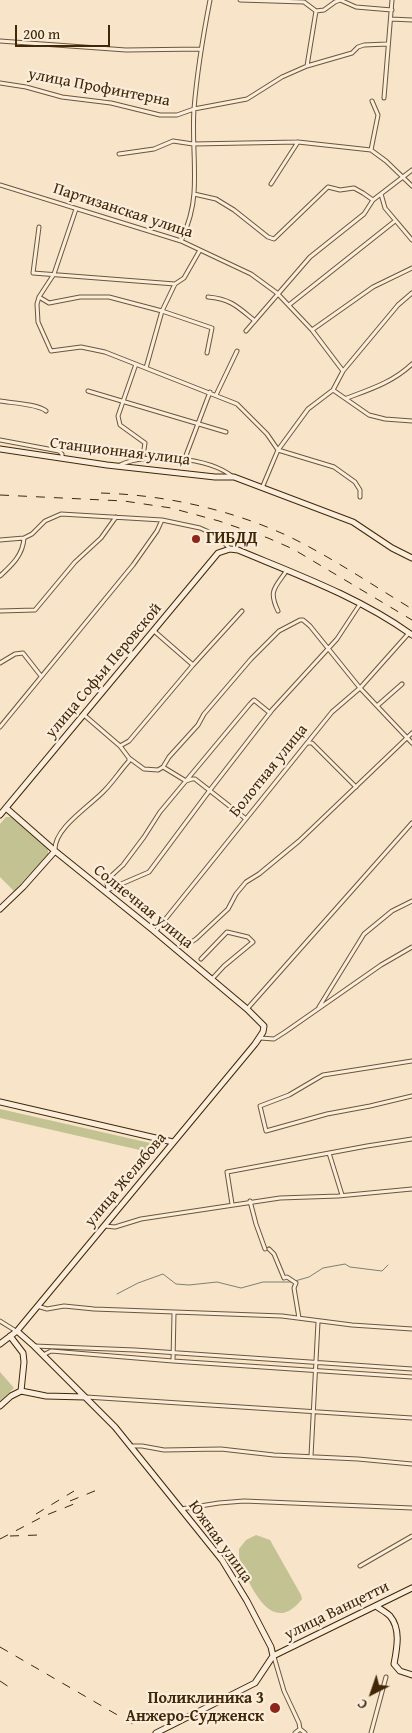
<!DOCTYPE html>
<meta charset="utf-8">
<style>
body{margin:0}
#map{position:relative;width:412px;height:1733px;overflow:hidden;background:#f7e4c9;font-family:"Gentium Book Plus",serif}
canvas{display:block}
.north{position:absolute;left:347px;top:1668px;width:50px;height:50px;-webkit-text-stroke:4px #faeddc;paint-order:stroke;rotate:221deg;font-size:14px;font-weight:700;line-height:20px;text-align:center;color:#402706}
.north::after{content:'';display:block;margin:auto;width:18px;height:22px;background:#402706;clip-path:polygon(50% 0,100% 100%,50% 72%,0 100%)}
.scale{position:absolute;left:15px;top:25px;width:95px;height:22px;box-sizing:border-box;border:2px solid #402706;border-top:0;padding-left:6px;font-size:15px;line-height:18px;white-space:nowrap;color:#402706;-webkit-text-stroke:4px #faeddc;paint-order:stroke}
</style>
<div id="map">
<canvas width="412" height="1733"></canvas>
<div class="north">С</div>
<div class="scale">200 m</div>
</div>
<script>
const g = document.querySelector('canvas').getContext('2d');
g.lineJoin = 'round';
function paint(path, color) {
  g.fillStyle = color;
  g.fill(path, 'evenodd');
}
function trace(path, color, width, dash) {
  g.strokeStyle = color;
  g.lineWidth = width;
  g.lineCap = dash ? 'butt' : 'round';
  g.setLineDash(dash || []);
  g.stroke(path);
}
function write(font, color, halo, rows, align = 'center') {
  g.font = font + ' "Gentium Book Plus",serif';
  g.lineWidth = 4.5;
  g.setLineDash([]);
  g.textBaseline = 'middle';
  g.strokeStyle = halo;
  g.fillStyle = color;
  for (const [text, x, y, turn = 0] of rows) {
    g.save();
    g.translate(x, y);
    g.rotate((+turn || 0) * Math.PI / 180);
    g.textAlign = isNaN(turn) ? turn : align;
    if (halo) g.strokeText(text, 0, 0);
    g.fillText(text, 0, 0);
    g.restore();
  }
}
const green = new Path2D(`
 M6 817H11L48 849V854L14 891 0 877V824Z
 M0 1109 159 1145 153 1153 0 1118Z
 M0 1372 14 1388 0 1401Z
 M256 1535 270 1540 301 1595 302 1599C281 1626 264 1610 251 1586 248 1579 242 1572 241 1565 239 1560 239 1555 239 1549L246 1540Z`);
const stream = new Path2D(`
 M295 1281 309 1277 323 1268 345 1264 350 1267 382 1271 388 1265
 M117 1294 138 1283 163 1274 176 1284 189 1285 217 1282 241 1288 263 1282H291`);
const street = new Path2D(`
 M240 0 304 2 316 11 307 66
 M316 11 324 10 335 2 340 0 356 7 392 10
 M391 19 412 20
 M0 41 126 50 201 49
 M0 83 26 87 62 97 111 103 160 115H177L194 109 247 99 282 77 307 66 352 53 358 47 364 45 387 44
 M384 98 392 0
 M371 150 378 115 372 101
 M119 154 154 149 173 141 193 144 298 142 371 150 386 161 412 186
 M271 184 298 142
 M0 185 181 241 251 274 277 293 312 330 343 371
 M194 194 216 199 234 210 268 237 274 239 328 187 340 190 354 188 363 193 373 200
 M381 194 385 208 412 240
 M76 209 54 274 39 297 37 304 38 322 51 351 81 347 105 352 237 404 267 434 278 450 334 467 355 482 360 490V497
 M39 227 33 273 175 284
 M181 241C188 226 193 209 194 193 196 165 192 137 194 109 197 72 203 36 210 0
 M39 297 49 303 80 297H109L162 311 212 328 207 353
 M208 297C231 299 238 307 255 321
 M289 305 395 221
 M312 330 373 287 412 268
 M246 331 310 257 364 214 373 200 412 170
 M136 364 118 416 120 425 145 443 143 456 138 459
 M146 368 162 311 175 284 184 278 200 250
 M333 390 369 415 385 419 412 421
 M88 391 226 432
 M216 395 237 351
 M347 398C371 389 393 382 412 364
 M0 401C12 403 38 404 46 411
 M0 440 59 451 62 454V458
 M185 458 210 392
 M120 465C147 452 209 457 233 477
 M262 488 278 450 308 409 333 390 343 371 398 305 412 293
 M0 540 24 538 32 534 45 521 61 514 162 520 200 528 218 536 230 549
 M0 576C12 565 23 555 24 538
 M0 611 35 610 75 562 101 538 116 517
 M278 611C268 590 275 588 287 570
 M154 631 193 665
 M0 663 15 654 23 653 41 676
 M377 706 402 684
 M84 715 120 746 129 758 144 769 158 770 163 767 186 781 192 779H195L246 819
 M0 727 133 565 157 531 162 520
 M307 743H312L356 787
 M120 746 129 741 193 665 242 611
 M163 767 169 757 198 725 204 714 251 659 279 631 300 620H303L310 626 360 688 412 743
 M55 850C54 828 90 806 104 791 113 782 120 771 129 761V758
 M108 889 107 883 110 877 123 865 144 837 160 812 250 704 254 700 270 713
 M105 891 149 872 210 790 272 710 337 639 360 604
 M155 932 332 712 360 688 409 633
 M185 946 196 939 228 909 236 894 246 882 259 874 299 841 412 733
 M201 959 227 932 248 937 253 942 224 966 212 979
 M319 1007 364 934 392 911 412 901
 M247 1009 412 823
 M260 1038 274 1039 285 1032 381 965 412 947
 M412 1061 323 1075 289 1095 260 1106 266 1131 327 1114 370 1106 412 1096
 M329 1153 342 1195
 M250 1201 256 1224 265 1249
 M232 1204 227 1172 367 1146 412 1139
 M105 1226 115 1227 141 1219 280 1198 338 1196 412 1189
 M269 1249 274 1254 284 1278 287 1277 296 1283 294 1288 299 1318
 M37 1306 47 1309 64 1306 94 1309 282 1316 352 1325 412 1329
 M0 1321 16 1331
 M34 1346 135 1350 412 1369
 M43 1355 51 1351 173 1361 412 1377
 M173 1361 174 1313
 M86 1397 412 1418
 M131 1446H142L164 1450 221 1449 274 1455 358 1459 412 1464
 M311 1456 318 1322
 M181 1509 219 1503 244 1501 412 1508
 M360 1566 412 1536
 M274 1657 284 1691 299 1723 300 1729 295 1733
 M300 1729 305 1733
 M371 1733 386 1677`);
const secondary = new Path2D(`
 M0 449 107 465 215 477H234L353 522 392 548 412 558
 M0 815 218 553 230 549 238 550C298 575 359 597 412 635
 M0 909 23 887 55 851
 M0 1102 173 1142
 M17 1331 34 1346 115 1427 222 1560 247 1601 271 1647 273 1656
 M10 1336 23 1353 24 1362 21 1391
 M0 1344 17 1331 255 1044 263 1032 264 1026 247 1009 153 930 55 851 6 808
 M21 1391 46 1396 85 1397
 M0 1406 11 1396 21 1391
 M376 1606C380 1609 386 1612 390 1616 401 1629 397 1648 394 1664L400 1671 412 1675
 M156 1733 255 1683 273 1656 412 1588`);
const rail = new Path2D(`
 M101 493C165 495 229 509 288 536 331 557 371 584 412 609
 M0 495 124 501 171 508 219 521 268 538 293 549 412 620
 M70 1501 97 1490
 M36 1514 74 1491
 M10 1536 39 1535
 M0 1539 44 1516 79 1502
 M0 1647 133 1724
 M0 1681 9 1687`);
const markers = [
 [196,539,5,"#8f2418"],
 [275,1708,6,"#8f2418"]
];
const streetNames = [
 ["улица Профинтерна",99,88,11],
 ["Партизанская улица",123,211,18],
 ["Станционная улица",120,452,7],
 ["улица Софьи Перовской",104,671,-50],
 ["Болотная улица",269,771,-51],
 ["Солнечная улица",143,907,39],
 ["улица Желябова",126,1180,-50],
 ["Южная улица",220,1542,54],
 ["улица Ванцетти",337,1611,-26]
];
const poiNames = [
 ["ГИБДД",206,539],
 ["Поликлиника 3",264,1699,"right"],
 ["Анжеро-Судженск",264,1717,"right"]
];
paint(green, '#c3c293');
trace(stream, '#798174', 1);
trace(street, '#6e5637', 5);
trace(secondary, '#402706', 7);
trace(street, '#faeddc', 3);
trace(secondary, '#faeddc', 5);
trace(rail, '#402706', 1, [9, 9]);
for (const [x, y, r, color] of markers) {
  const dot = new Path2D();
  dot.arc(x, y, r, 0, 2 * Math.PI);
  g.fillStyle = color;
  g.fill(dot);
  trace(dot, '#faeddc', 2);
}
write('16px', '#402706', '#faeddc', streetNames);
write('bold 16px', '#402706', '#faeddc', poiNames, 'left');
</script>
